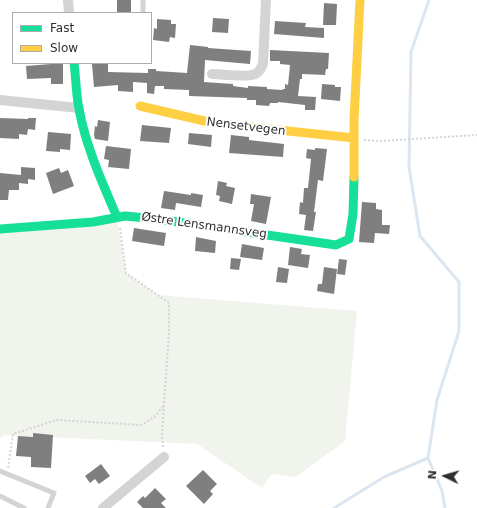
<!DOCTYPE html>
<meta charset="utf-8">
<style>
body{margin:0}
#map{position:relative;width:477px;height:508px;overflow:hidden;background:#fff;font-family:"DejaVu Sans",sans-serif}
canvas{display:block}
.legend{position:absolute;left:12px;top:12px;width:140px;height:52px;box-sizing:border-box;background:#fff;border:1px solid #acacac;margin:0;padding:5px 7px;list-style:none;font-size:12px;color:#2f2f2f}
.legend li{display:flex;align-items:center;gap:8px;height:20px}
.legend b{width:20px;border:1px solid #acacac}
.north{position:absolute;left:425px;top:456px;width:40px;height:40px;-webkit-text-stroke:3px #fff;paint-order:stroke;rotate:275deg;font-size:11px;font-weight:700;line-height:16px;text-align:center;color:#2f2f2f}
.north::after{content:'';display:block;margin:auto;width:14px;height:18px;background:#2f2f2f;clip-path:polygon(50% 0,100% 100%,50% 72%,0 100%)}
</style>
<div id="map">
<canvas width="477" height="508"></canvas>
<ul class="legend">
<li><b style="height:5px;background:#16e098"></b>Fast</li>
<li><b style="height:5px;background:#ffcf43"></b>Slow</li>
</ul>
<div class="north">N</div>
</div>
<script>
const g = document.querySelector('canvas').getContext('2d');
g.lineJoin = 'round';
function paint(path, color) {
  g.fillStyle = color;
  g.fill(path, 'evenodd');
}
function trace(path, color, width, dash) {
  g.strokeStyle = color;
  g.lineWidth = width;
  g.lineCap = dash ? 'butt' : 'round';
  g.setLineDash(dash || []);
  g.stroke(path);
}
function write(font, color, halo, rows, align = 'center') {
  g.font = font + ' "DejaVu Sans",sans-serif';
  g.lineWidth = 4;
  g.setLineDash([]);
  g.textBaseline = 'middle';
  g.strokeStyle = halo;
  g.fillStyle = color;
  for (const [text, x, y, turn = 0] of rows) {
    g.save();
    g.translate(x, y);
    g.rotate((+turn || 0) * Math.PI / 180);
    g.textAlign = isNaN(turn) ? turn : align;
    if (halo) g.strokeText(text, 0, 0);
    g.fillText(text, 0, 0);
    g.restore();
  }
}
const green = new Path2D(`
 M117 217 126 273 158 295 357 311 345 441 296 477 272 474 262 488 197 444 4 435 0 439V229Z`);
const stream = new Path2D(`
 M429 0 411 52 409 167 420 236 459 282V331L437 400 428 458 442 491 445 508
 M334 508 384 477 428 458`);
const building = new Path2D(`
 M117 0H131V13H117Z
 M324 3 337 4 336 25H323Z
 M213 18 229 19 228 33 212 32Z
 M157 19 171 20V24H176L175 38 170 37 169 42 153 40 154 28 157 29Z
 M275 21 306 23 305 27 324 28V38L274 34Z
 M190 45 208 47V48L251 51 250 64 205 60 204 82 233 84V86L248 88V86L267 87V89L282 90 283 89H285V84L288 85 290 65 280 64V61H270V50L329 53 328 69H326L325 75 302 74V79H300L298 96 316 97 315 110H305V105L278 102V103H270L269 106 256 105V100H247V98L189 96V90L164 89V86H155L154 94 147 93V83L133 82V92L118 91V85L94 87 92 64 108 63V72L148 73V69H156V71L187 73Z
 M51 63H63V84H51V78L27 79 26 66 51 64Z
 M322 84 335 85V87H341L340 101 321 99Z
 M0 118 28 119V118H36L35 130 28 129 27 135 19 134V139L0 138Z
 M98 120 110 122 108 141 95 139 94 135 95 126 97 127Z
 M142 125 171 128 169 143 140 141Z
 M48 132 71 134 70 150 60 149V152L46 151Z
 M189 133 212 135 211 147 188 144Z
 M231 135 249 137V140L284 144 283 157 229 153Z
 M106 146 131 149 129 169 108 167 109 160 104 159Z
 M315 148 327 149 323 181 318 180 314 212H316L313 231 304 230 306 215 299 214 300 202 303 203 304 188H308L311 159 306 158 307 149 315 150Z
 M21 167 35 168V180L28 179V184L19 183V190H9L8 200H0V173L21 175Z
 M59 168 61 173 68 170 74 186 53 194 46 173Z
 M218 181 227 183 226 186 235 188 232 204 219 201 220 196 216 195Z
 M164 191 191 195V193L203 195 201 207 176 203 175 210 161 208Z
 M251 194 271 197 266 224 251 221 254 204H250Z
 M362 202 376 203V209L382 210V225H390L389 234 375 233 374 243 359 242Z
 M134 228 166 233 164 246 132 241Z
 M196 237 216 241 215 253 195 251Z
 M242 244 264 248 262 260 240 257Z
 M290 247 302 249 301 254 310 255 308 268 288 265Z
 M231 258 241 259 239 270 230 269Z
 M339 259 347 260 345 275 337 274Z
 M278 267 289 269 287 283 276 282Z
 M324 267 337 269 334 294 317 291 318 284H322Z
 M33 433 53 435 51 468 31 467V457L16 456 18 436 33 437Z
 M101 464 110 476 99 484 95 479 90 483 85 476Z
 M203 470 217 484 210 491 213 494 204 504 186 486Z
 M155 488 166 499 161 503 166 508H143L137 502 143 496 145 498Z`);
const path = new Path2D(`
 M364 140 380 141 477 135
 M120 228 126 273 169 303V331L162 434 163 447
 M8 468 13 434 57 420 142 425 154 417 163 407`);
const lane = new Path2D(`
 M143 13V0
 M0 471 54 493 48 508
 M0 496 24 508`);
const street = new Path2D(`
 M68 0 69 13
 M212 74C223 74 246 78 255 74 260 72 261 68 263 64L266 0
 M0 100 79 108
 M103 508 164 457`);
const fast = new Path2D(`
 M74 63C76 78 76 94 79 109 86 147 102 182 117 217
 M0 229 93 222 125 216 157 219 336 245 349 239 353 214 354 177`);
const slow = new Path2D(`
 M140 106 213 123 354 138
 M354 177V120L360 0`);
const streetNames = [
 ["Nensetvegen",246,127,7],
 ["Østre Lensmannsveg",204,226,8]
];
paint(green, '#f0f4ed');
trace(stream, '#dbe6f0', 3);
paint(building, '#7f7f7f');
trace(path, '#d4d4d4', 2, [2, 2]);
trace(lane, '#d4d4d4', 5);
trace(street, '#d4d4d4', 10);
trace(fast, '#16e098', 9);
trace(slow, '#ffcf43', 9);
write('12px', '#2f2f2f', '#fff', streetNames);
</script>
